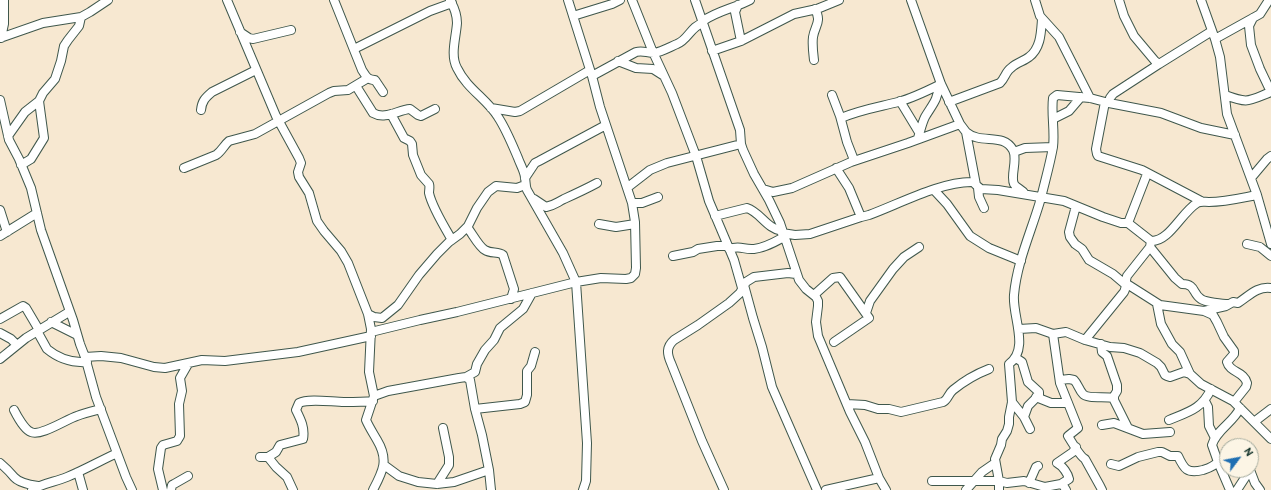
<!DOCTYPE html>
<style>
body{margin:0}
#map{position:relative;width:1271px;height:490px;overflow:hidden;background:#f7e8d1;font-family:Itim,sans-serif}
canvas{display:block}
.north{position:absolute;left:1219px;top:438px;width:40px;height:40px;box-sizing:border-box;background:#fcf5e5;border:1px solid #a4ab9e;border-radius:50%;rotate:58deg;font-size:11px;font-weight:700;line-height:16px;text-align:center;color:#1f3d34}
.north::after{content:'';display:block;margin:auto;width:14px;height:18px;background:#1f6fb2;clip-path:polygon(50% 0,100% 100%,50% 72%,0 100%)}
</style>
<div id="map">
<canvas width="1271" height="490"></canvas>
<div class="north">N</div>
</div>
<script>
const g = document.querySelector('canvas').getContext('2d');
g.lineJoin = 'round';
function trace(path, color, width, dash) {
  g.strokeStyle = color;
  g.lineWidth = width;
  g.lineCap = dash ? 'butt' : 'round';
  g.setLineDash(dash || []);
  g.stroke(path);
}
const minor = new Path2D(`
 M227 0 276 116 299 158 301 163 298 172 299 177 309 193 317 221 324 231 341 251 348 263 368 314 371 329 369 372 374 396 366 420C369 427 373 433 377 440 389 460 383 471 373 490
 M334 0 362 70C366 76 367 80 375 80L383 92
 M450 0C454 7 457 15 457 23 456 38 450 55 457 68 467 89 487 99 498 117 506 129 512 144 518 158 520 164 525 172 525 178 526 182 525 185 527 190L563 253 576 282 587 443 586 481 583 490
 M632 0 652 50 672 93 696 156 709 201 734 260 742 288
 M695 0 740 130 741 144 743 150 754 174 769 200 780 223 799 280 806 289 816 297 818 301V306L816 322 818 336 850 412 865 442 879 478 886 490
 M911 0 941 84 960 124 966 132 976 185 981 189 998 190 1064 201 1103 217 1121 223H1128L1151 241
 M1035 0 1040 16 1059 37 1090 98
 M1119 0 1124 16 1134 36 1155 61 1159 64 1212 31
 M1201 0 1215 39 1220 57 1227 114 1257 195 1271 244
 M738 5 735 12 741 41
 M573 16 612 4 620 0
 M1253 18 1249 26 1251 45 1260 69 1271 92
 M703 21C717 11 735 8 750 0
 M240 32 249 38 253 39 291 30
 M0 38 43 23 81 17 90 12 108 0
 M1 38 4 24V0
 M1215 39 1260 14 1269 0
 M354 49 430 11 452 3
 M712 51 741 41 794 14 817 9 839 0
 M814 60C813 52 812 45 813 37 815 25 822 22 815 9
 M618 61 636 68 653 69 664 76
 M592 76 636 52C643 50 647 53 654 53 661 52 670 47 677 44 688 40 691 26 703 23
 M356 86 373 113C385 120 398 110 410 109L418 115 421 116 435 109
 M832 95 840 116 847 142 854 160
 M1225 95C1249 104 1248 101 1271 92
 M0 100 9 140 19 159 31 188 41 230 73 320 80 344 85 357 96 397 126 477 132 490
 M900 101 920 134
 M949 102 1000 83C1005 78 1006 71 1011 68 1016 63 1024 61 1029 57 1041 48 1041 32 1042 19
 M1105 102 1096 149 1097 154 1098 156 1142 170 1201 201
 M1109 103 1110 98 1113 94 1159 64
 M491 108 515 112 520 111 590 70
 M201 110C202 101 205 98 212 92L256 70
 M391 114 404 138 410 141 412 144 413 155 421 175 429 184C430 187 429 190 429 193 432 207 445 228 452 240
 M841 118C859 110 878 107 898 102 913 98 927 91 941 84
 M1053 119 1069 111 1081 97
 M966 132C981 145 1003 132 1013 150 1018 160 1010 176 1014 184 1016 188 1022 189 1025 194
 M8 136 25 112 39 101 43 93 55 79 61 61 64 46 68 40 79 26 81 17
 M918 138C920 132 922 123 925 117 932 105 938 100 939 85
 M1014 152 1025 148 1053 147
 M21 165 31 159 44 138 39 101
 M184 168 216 155C222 151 224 145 229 141L255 134 329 93 334 91 348 90 368 78
 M836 168 849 188 861 217
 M525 178 535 163 539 161 606 125
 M1251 178 1267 159 1271 156
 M628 187 650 170 667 163 741 144
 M978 188 979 197 984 208
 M763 189 773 192 792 188 851 162 908 143 960 124
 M934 190 947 204 970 236 989 248 1021 261
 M534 199 546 207C555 205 556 203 564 199 575 194 586 189 597 183
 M632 203H642L658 197
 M1076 206 1069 232 1070 237 1075 244 1082 249 1089 260 1113 274 1126 285
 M0 210 7 232
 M715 216 747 208C760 212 767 229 782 231
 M1128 223 1147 174
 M599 224 616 227 635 224
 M467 227C472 233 479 247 485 250 491 254 498 251 503 255L514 289 511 299
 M782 233 795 235 810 234 861 217 869 215C899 204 942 181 973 182L976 185
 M0 236 37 213
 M1151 241C1169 242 1181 213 1197 203 1201 201 1204 202 1209 202 1225 202 1241 198 1257 195
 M1247 244 1260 247 1271 256
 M1150 247 1175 278 1182 284C1196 284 1192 293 1201 299 1205 302 1223 304 1229 304
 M729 249C741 245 743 250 754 249 765 248 775 242 784 237
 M673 256 693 252 698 249 717 246H727
 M1127 284 1160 305 1204 311 1213 315 1217 322 1224 337 1234 351V354L1227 362C1230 373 1244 371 1247 383L1246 387 1234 402
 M744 285 753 318 762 347 772 387 817 490
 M814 295 833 278 840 277 869 318 834 342
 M1157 304 1161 324 1172 344 1180 352 1190 374 1201 384 1233 401 1271 439
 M1204 311 1226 306 1233 302 1238 303C1249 296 1257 286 1271 288
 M866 313 870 301 893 269 904 257 919 247
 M368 314 374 317 382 318 398 305 419 275 437 254 449 242 460 234 468 226 477 208 488 192 496 186 517 188 525 185
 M0 319 23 306 26 308 39 330
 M51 322 77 335
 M1019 329 1036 328 1053 334 1066 332 1085 340 1110 347 1124 348 1140 353 1157 363 1161 367 1165 375 1167 376 1170 377 1184 372 1190 374
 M37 331 47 349C59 359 72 363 87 362
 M371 332 420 320 457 312 576 282 601 278 626 279 631 278 635 274 636 268 635 222 632 203 600 107 592 76 568 0
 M0 333 11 339 17 345
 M1053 334 1060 383 1078 428 1068 436C1071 441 1081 457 1085 459L1100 486 1102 490
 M1085 340 1124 292C1127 287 1125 281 1127 276L1150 247 1151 241
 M1101 344 1102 352 1107 356 1117 385V391L1114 396V400L1128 428
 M85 357 101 356 121 358 154 367 165 368 202 360 225 361 298 352 371 336
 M1016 358 1022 362 1028 382 1039 392V395L1028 406 1024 417
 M0 359 26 338 69 312
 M466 377 475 372 477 364 485 350 494 340 500 328 523 309 532 293
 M1060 380 1069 379 1074 380C1078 384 1079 390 1083 394 1087 399 1106 396 1114 398
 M374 396 388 391 459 378 466 377 470 380 475 409 482 435 489 470 491 490
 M1036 397 1051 403H1068
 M1205 401 1208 407 1209 426 1215 438
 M1012 402 1024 417 1030 429
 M847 404 865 405 878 409H889L901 412 943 402C948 400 948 394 953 390 964 381 976 374 989 369
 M475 409 520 404 525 402 527 395V371L531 366 535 352
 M14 410C17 416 25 430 31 432 40 437 67 419 77 416 84 413 93 411 101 409
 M1169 420C1188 412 1202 409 1211 389
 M1254 422 1271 409
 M1102 425 1114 423 1143 434 1170 432
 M260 457H268L276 467 287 477 293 490
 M268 457 276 452 280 445 303 439C305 428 301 420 296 410L299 403C309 398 332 402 344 402 353 402 363 402 373 401
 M0 463C6 468 9 471 14 477 19 483 31 485 38 486
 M1111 464 1119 466 1138 457 1158 452H1162L1170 456H1178C1184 469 1187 474 1203 470 1209 468 1213 467 1218 462
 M384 465 399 476 418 482 437 484 454 482 489 470
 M1250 470 1255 483 1260 490
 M78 472 83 490
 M932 481H999L1007 483 1024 481 1045 487 1061 484 1063 485 1066 490
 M1029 483 1036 467 1038 466
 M437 484 449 465V457L443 428
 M1061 484 1069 479C1068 474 1063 466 1057 463L1073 452 1076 447
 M32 490C43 483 55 482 67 477 84 470 100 461 117 453
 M163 490 158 469 161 448 163 445 177 441 180 436 179 404 182 391 180 378 188 364
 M171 490 172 485 174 484 188 476
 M724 490 702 441 671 363C667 354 666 347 674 340L698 325 729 303 740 293 746 282 754 277 788 273 796 274
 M826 490 879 478
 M966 490 982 472 995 463
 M999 490V481L995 459 1001 445 1002 439 1007 431 1009 424V417L1012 402 1009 364C1030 349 1012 316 1014 295 1017 261 1032 230 1041 198 1045 181 1050 164 1053 147 1055 131 1051 114 1053 98L1057 95 1090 98 1109 103 1161 113 1201 128 1235 135
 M1230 490 1218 462 1212 445C1216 430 1234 422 1240 408
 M1237 490 1250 470`);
trace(minor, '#3f574c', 10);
trace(minor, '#fff', 8);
</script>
